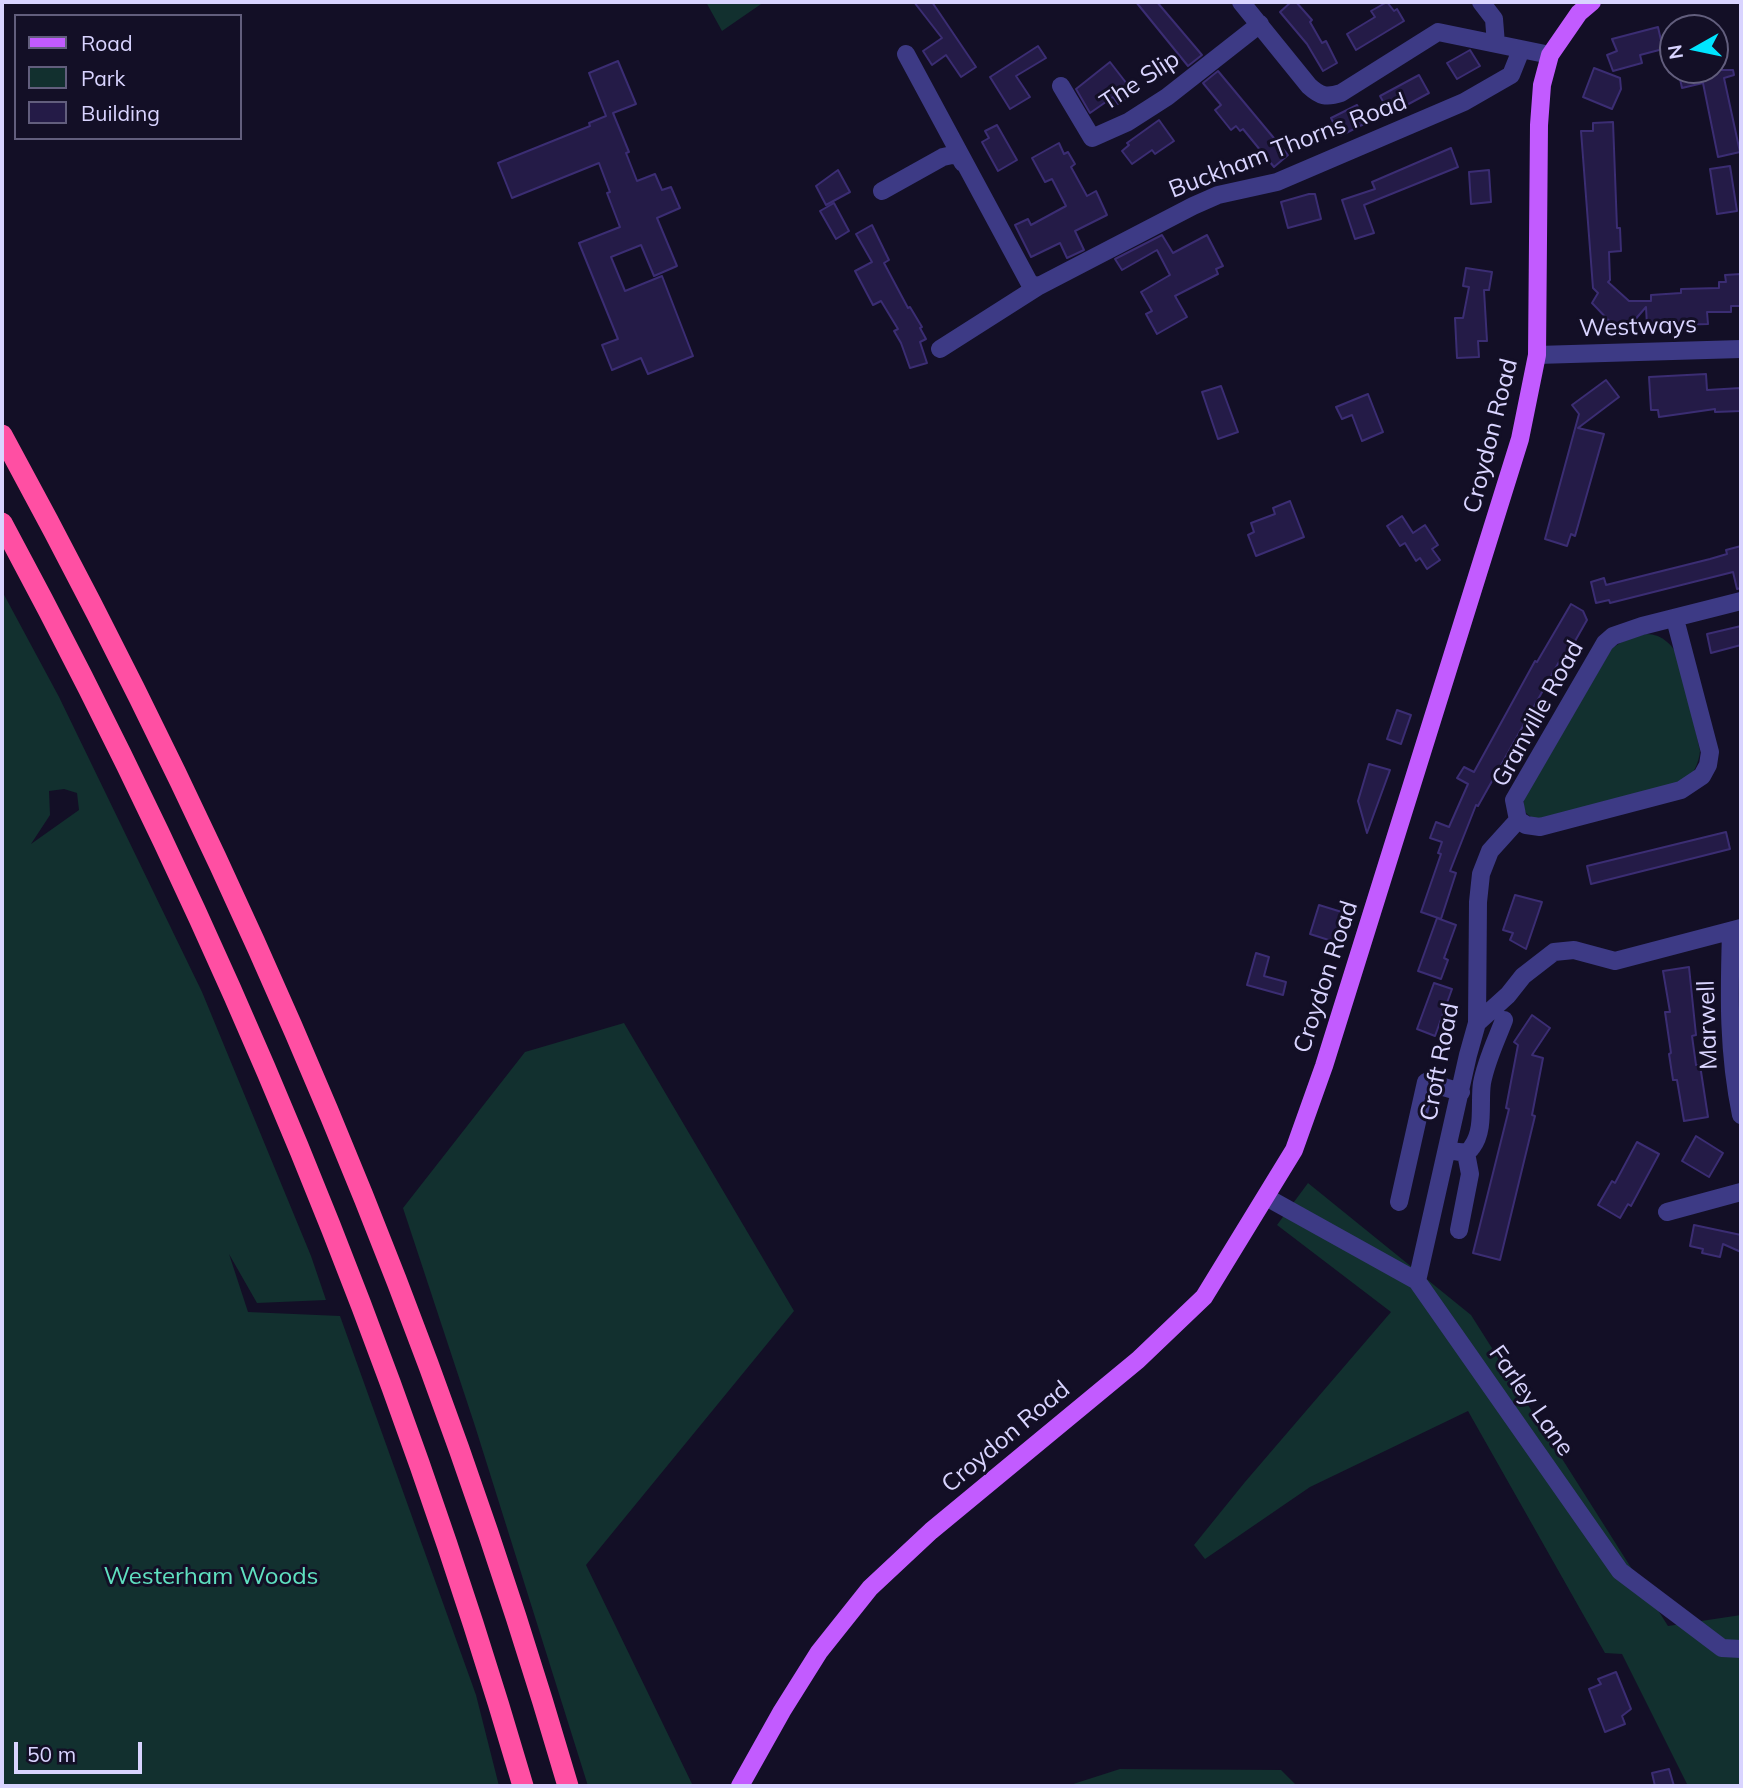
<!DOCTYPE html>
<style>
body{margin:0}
#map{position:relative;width:1743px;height:1788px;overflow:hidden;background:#130f26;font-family:Mulish,sans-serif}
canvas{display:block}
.frame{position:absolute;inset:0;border:4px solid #d9d4ff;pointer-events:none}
.legend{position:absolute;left:14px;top:14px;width:228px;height:126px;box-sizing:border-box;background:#130f26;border:2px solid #625e7d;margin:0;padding:9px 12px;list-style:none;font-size:21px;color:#d9d4ff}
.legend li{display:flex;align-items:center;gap:14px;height:35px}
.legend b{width:35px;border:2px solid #625e7d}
.north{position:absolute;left:1659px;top:14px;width:70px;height:70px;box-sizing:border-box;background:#130f26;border:2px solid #625e7d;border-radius:50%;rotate:261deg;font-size:19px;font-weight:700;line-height:28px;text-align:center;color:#d9d4ff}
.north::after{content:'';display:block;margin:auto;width:24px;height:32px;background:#00e5ff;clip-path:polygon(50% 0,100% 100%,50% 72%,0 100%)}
.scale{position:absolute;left:14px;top:1742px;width:128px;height:32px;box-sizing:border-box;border:4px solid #d9d4ff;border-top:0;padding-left:9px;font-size:21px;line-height:24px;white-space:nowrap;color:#d9d4ff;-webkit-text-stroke:5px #130f26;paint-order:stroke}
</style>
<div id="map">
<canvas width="1743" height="1788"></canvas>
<div class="frame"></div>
<ul class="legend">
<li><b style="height:9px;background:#c25bff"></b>Road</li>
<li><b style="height:19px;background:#12302f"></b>Park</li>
<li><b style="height:19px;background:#241b47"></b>Building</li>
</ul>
<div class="north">N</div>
<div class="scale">50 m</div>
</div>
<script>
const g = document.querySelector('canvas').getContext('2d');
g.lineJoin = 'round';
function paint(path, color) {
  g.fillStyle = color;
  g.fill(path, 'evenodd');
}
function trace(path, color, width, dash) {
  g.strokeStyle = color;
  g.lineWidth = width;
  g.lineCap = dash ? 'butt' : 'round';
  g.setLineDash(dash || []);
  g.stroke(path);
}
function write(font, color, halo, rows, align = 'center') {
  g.font = font + ' Mulish,sans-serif';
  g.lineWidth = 6;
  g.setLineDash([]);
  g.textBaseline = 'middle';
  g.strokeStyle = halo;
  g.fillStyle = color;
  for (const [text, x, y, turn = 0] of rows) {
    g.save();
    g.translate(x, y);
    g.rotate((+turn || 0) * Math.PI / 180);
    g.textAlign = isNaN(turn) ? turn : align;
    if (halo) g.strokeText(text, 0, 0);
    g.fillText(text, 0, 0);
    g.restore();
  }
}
const green = new Path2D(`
 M706 2H764L722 31Z
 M2 591 59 697 202 992 311 1256 326 1300 257 1303 229 1254 248 1312 340 1316 476 1695 499 1786H2ZM64 789 77 793 79 810 31 844 50 815 49 791Z
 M1646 634C1663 634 1674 646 1680 661L1700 751C1699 763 1693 776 1683 783L1538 820C1527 816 1522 812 1524 799L1612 648 1627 639Z
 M624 1023 794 1311 586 1565 693 1786H588L475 1426 403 1208 525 1052Z
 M1308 1183 1471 1315 1668 1626 1741 1615V1786H1688L1622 1654 1605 1653 1468 1411 1310 1487 1205 1559 1194 1545 1245 1482 1391 1312 1277 1225Z
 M1120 1769 1281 1770 1297 1786H1067Z`);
const building = new Path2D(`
 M914 2H932L976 67 961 77 946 55 932 65 923 51 942 38Z
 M1136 2H1157L1202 55 1188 66Z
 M1291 2H1296L1312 20 1310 22 1322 43 1326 41 1337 63 1323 71 1307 44 1280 12Z
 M1387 2 1394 11 1397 9 1404 21 1356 50 1347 34 1375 17 1371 11Z
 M1658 27 1663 49 1640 55 1642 63 1613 71 1607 55 1617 51 1612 39Z
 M1038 46 1046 58 1016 76 1030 97 1010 109 990 77Z
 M1470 50 1480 66 1457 79 1447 63Z
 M618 61 636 104 613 113 629 152 626 153 637 181 655 174 662 190 671 187 680 208 657 218 677 266 654 276 641 245 611 257 625 291 662 276 693 356 648 374 641 358 612 370 602 345 618 339 579 243 620 227 607 193 610 192 599 163 512 198 498 163 590 126 589 123 606 116 589 73Z
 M1110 62 1134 93 1118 104 1113 97 1090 113 1076 89Z
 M1594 68 1620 78 1621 89 1612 109 1583 97Z
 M1678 70H1733L1734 75 1724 78 1740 152 1718 157 1703 83 1682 88Z
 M1218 71 1288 155 1274 167 1243 129 1240 131 1236 126 1231 130 1215 110 1221 105 1203 83Z
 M1419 75 1429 93 1390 114 1380 96Z
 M1357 105 1366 123 1340 136 1331 118Z
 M1159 120 1174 141 1155 154 1152 150 1132 164 1122 151 1129 145 1127 143Z
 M1613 122 1617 228H1620L1621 251 1609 252 1610 280 1608 282 1629 301H1651V295L1681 293V289L1719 288V282H1726L1725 275 1741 274V306H1731V312H1707L1708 324 1647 326 1646 307 1627 329 1619 322 1615 327 1592 303 1598 293 1593 288 1581 131H1593V123Z
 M997 125 1017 160 998 171 982 142 989 138 985 131Z
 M1059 143 1064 154 1068 152 1075 164 1071 167 1087 196 1096 191 1107 215 1075 231 1084 250 1067 258 1060 243 1031 257 1015 225 1028 219 1031 225 1066 206 1052 179 1045 182 1032 158Z
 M1451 148 1458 167 1364 205 1374 233 1355 239 1342 200 1375 189 1372 182Z
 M1730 166 1737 211 1717 214 1710 169Z
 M838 170 850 192 826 205 816 186Z
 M1489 170 1491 202 1471 204 1469 172Z
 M1309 194H1315L1321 219 1288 228 1281 202Z
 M834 203 849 231 836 239 820 211Z
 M872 225 889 260 884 263 908 308 910 307 922 327 920 328 926 339 920 342 927 363 910 368 901 343 894 331 898 329 881 301 873 305 855 271 872 262 856 234Z
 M1162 235 1173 253 1207 235 1223 266 1216 269 1218 274 1175 296 1187 317 1157 334 1146 314 1152 311 1141 292 1170 275 1157 250 1122 270 1115 259Z
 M1466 268 1492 272 1489 290H1484L1487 341H1478L1479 357 1457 358 1455 318H1463L1469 287 1463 286Z
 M1706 374 1707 390 1741 388V411L1715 412V409L1659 417 1658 410H1651L1649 377Z
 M1606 380 1619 397 1578 428 1604 434 1575 536 1571 534 1567 546 1545 539 1579 414 1572 405Z
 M1221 386 1238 432 1218 439 1202 392Z
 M1368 394 1383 432 1362 441 1352 415 1342 419 1336 407Z
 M1290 501 1304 537 1256 556 1248 535 1254 532 1251 523 1275 514 1273 508Z
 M1402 516 1413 533 1425 525 1438 545 1432 549 1440 560 1427 569 1420 558 1416 561 1405 543 1400 546 1387 526Z
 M1741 546V588L1737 589 1733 572 1610 603 1609 600 1596 603 1591 582 1604 578 1606 585 1710 559 1727 554 1726 550Z
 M1571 604 1583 611 1587 620 1562 664 1559 662 1478 806 1476 805 1450 871 1456 873 1441 919 1421 912 1441 854 1438 853 1442 842 1430 838 1436 822 1449 827 1468 784 1457 778 1464 767 1474 772 1535 661 1537 662Z
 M1741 626V645L1711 653 1707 634Z
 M1397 710 1411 715 1401 744 1387 739Z
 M1369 764 1390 770 1367 833 1358 801Z
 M1726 832 1730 849 1591 884 1587 866Z
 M1515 895 1542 902 1526 949 1510 940 1513 933 1503 930Z
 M1319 905 1345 913 1338 943 1310 934Z
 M1437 918 1456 925 1444 958 1448 960 1441 979 1418 971Z
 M1256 953 1269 957 1264 976 1286 982 1283 995 1247 985Z
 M1689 967 1696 1035 1692 1036 1696 1065H1700L1708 1117 1684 1121 1677 1080H1673L1669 1054 1671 1053 1665 1012H1670L1663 971Z
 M1434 983 1452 989 1435 1036 1417 1029Z
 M1532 1015 1550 1028 1532 1055 1543 1058 1532 1115 1535 1116 1500 1260 1473 1253 1509 1109 1506 1108 1518 1045 1514 1042Z
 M1696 1136 1723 1153 1709 1177 1682 1161Z
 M1637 1142 1659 1154 1631 1206 1628 1204 1620 1218 1598 1205 1612 1181 1615 1183Z
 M1694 1225 1741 1235V1252L1723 1244 1720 1257 1702 1253 1703 1249 1690 1246Z
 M1616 1672 1631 1709 1622 1716 1625 1724 1605 1732 1589 1689 1601 1684 1598 1679Z
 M1669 1769 1674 1786H1655L1652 1773Z`);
const minor = new Path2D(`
 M1241 2 1309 86C1320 96 1326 98 1341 93L1438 32 1550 55
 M1481 2 1494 19 1496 44
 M906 54 1030 284 1039 286 1193 206 1218 195 1277 182 1464 102 1511 75 1521 50
 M1061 86 1092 138 1128 122 1167 97 1260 24
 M882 191 943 157 952 155 959 156 963 163
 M940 349 1039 286
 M1537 355 1741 349
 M1675 619 1710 752 1708 765 1702 776 1681 790 1540 827 1526 825 1518 820 1514 800 1605 643 1613 636 1642 626 1741 601
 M1731 932C1729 996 1728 1052 1741 1115
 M1477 1023 1508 995 1523 976 1554 952 1574 950 1615 961 1741 928
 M1447 1150C1456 1151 1467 1156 1472 1147 1485 1130 1479 1102 1482 1083 1486 1061 1496 1041 1504 1020
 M1266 1197 1417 1281 1620 1571 1722 1648 1741 1649
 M1399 1202 1426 1082 1461 1092
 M1667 1212 1741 1192
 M1459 1230 1470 1174 1466 1153
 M1417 1281 1468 1055 1477 1023 1478 902 1481 874 1490 851 1518 820`);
const major = new Path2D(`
 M740 1786 782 1711 819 1652 870 1588 931 1531 1138 1360 1204 1297 1294 1150 1324 1066 1520 439 1537 355 1539 125 1542 85 1550 55 1579 13 1592 2`);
const highway = new Path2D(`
 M2 435C237 865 431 1316 568 1786
 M2 523C219 925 395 1348 523 1786`);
const streetNames = [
 ["The Slip",1140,81,-33],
 ["Buckham Thorns Road",1288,146,-21],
 ["Westways",1638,327,-2],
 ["Croydon Road",1491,436,-76],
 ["Granville Road",1538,714,-61],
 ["Croydon Road",1326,977,-72],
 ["Marwell",1708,1025,-92],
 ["Croft Road",1440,1062,-79],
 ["Farley Lane",1531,1401,55],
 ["Croydon Road",1006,1437,-40]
];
const parkNames = [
 ["Westerham Woods",211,1577]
];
paint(green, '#12302f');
paint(building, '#241b47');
trace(building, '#3b2d73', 2);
trace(minor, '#3d3a85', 18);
trace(major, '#c25bff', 18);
trace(highway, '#ff4fa3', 21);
write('24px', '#d9d4ff', '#130f26', streetNames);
write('24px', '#5fe0c0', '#130f26', parkNames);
</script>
